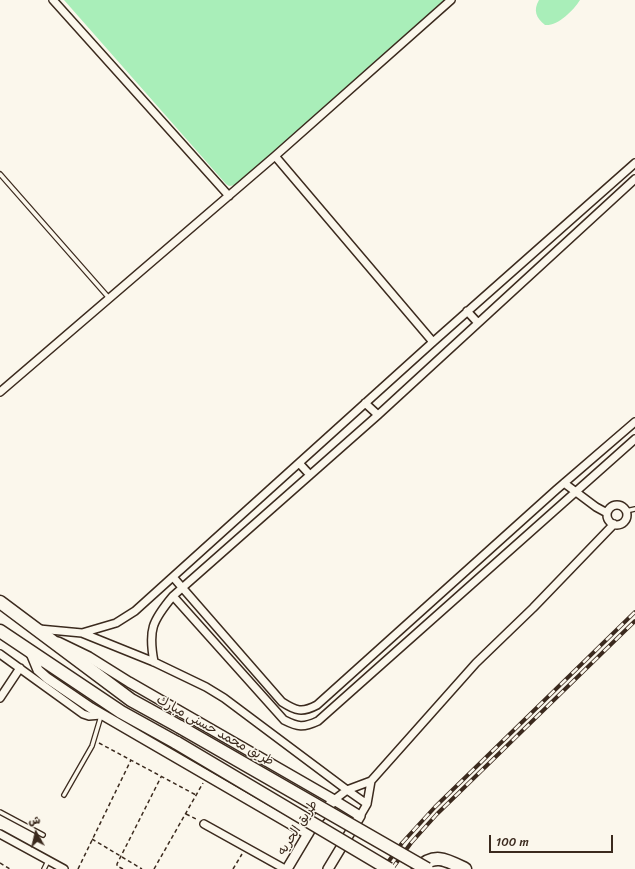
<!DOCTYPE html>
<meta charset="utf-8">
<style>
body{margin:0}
#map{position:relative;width:635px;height:869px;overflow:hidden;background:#fbf7ec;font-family:Sriracha,"Playpen Sans Arabic",sans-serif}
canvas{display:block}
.north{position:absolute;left:16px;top:813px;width:40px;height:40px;-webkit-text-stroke:3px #fbf7ec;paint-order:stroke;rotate:352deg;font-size:11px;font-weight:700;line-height:16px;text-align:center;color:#3b2a1e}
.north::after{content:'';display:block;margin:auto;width:14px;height:18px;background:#3b2a1e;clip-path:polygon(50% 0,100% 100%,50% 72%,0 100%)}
.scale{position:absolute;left:489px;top:835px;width:124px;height:18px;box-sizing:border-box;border:2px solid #3b2a1e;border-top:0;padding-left:5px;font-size:12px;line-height:14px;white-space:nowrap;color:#3b2a1e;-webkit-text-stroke:3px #fbf7ec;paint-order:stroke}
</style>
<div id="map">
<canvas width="635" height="869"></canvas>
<div class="north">ش</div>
<div class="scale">100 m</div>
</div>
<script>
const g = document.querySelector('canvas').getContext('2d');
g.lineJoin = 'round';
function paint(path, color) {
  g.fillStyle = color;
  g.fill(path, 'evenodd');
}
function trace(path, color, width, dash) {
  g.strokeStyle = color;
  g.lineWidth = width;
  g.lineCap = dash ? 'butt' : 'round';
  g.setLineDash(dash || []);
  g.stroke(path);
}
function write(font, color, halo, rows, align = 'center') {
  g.font = font + ' Sriracha,"Playpen Sans Arabic",sans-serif';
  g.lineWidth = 3;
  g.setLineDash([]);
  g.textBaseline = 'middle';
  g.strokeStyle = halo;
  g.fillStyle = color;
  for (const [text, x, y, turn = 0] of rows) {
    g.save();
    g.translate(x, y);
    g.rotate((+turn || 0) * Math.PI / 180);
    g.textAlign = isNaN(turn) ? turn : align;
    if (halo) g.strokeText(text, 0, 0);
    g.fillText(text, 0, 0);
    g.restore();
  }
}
const green = new Path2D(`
 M64 0H447L258 167 236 185 229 186 226 184Z
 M539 0H580C573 11 558 26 545 25 536 18 533 10 539 0Z`);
const path = new Path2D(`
 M99 743 196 795
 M186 814 198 820
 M92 839 142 869
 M0 863 10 869
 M78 869 131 760
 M123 869 117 866V864L161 777
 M154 869 203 783
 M233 869 242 854`);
const lane = new Path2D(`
 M0 174 109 298
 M626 511 635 509
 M64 795 92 746 101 716
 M0 812 43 835
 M44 869 48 861`);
const street = new Path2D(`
 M53 0 229 196
 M275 156 433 342
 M467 311 478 323
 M0 392 275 156 451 0
 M365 403 378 415
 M299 463 310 475
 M564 483 596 507 607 513
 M607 515a10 10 0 1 1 20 0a10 10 0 1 1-20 0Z
 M173 577 282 702C296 711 302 713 317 705L556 490 635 422
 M173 596 284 720C298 727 303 728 318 721L635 439
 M39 629 82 633 154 662 206 687 224 698 347 790 367 804
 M82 633 116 623 135 611 433 342 635 163
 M0 654 83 714 89 716 101 715
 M154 662C148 630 152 621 173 596L378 415 635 179
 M0 698 20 668
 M371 781 476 663 533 608 614 524
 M334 800 347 790 371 781
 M360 816 367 804 371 781
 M204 824 285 869
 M0 834 64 869`);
const secondary = new Path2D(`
 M58 642 89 657 129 682 334 800 360 816 328 869
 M31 653 38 670 47 678 91 708 308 834
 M287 869 315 822 334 800`);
const highway = new Path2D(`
 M0 602 131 700 180 727
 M0 631 121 712 177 743
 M418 869C434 852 447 860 465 869`);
const rail = new Path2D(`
 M383 869 402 843 435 807 635 612
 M392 869 411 843 437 814 635 621`);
const highwayBridge = new Path2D(`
 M180 727 427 869
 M177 743 389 869`);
const streetNames = [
 ["طريق محمد حسنى مبارك",215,731,29],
 ["طريق الحريه",298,828,-57]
];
paint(green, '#a9eeb9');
trace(lane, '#3b2a1e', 6);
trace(street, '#3b2a1e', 10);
trace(secondary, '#3b2a1e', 12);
trace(highway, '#3b2a1e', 15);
trace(path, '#3b2a1e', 1.5, [4, 3]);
trace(lane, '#fbf7ec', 3.5);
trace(street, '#fbf7ec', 7);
trace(secondary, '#fbf7ec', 9);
trace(highway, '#fbf7ec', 12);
trace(rail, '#3b2a1e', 4);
trace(rail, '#fbf7ec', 2.5, [8]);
trace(highwayBridge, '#3b2a1e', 15, []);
trace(highwayBridge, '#fbf7ec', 12);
write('13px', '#3b2a1e', '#fbf7ec', streetNames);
</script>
